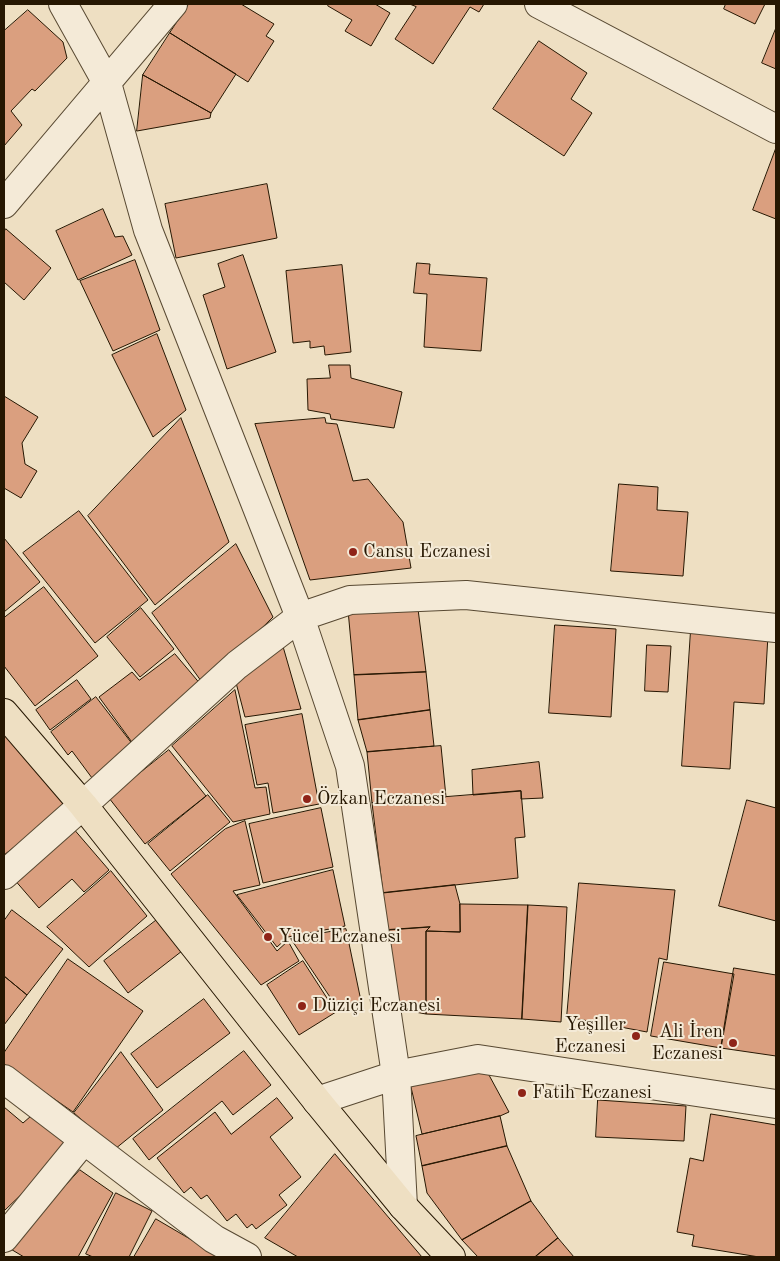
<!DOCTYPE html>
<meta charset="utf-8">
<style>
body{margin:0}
#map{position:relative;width:780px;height:1261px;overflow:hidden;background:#eedfc2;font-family:"Old Standard TT",serif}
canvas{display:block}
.frame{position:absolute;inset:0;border:5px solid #261702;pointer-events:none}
</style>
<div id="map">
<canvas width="780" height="1261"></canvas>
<div class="frame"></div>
</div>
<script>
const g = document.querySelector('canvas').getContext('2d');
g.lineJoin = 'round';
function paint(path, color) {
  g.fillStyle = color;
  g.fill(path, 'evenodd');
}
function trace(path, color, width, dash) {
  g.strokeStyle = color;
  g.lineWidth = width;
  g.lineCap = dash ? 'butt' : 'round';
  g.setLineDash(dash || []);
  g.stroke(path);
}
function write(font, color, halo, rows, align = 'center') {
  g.font = font + ' "Old Standard TT",serif';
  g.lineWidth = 4;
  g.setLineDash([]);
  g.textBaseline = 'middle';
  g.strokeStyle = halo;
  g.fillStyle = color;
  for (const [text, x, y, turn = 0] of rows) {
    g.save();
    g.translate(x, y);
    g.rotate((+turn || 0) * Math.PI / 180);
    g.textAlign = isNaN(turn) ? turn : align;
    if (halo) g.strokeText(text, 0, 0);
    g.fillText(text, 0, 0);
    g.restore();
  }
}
const building = new Path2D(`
 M189 4H241L274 24 266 36 274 41 248 82 170 33Z
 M329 4H375L390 13 371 46 345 31 352 20 328 6Z
 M410 4H484L479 12 470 7 433 64 395 39 416 7Z
 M726 4H765L755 24 724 9Z
 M28 10 63 42 67 58 35 91 32 89 11 111 22 125 4 146V31Z
 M776 28V69L762 63Z
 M170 33 236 74 211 113 143 75Z
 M539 41 587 73 571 99 592 113 564 156 493 109Z
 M143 75 211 113 210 118 137 131Z
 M776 148V219L753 210Z
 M267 184 277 238 176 258 165 204Z
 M103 209 115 237 123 236 132 255 78 280 56 231Z
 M6 229 51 268 24 300 4 282V232Z
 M243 255 276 352 227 369 203 295 225 287 218 264Z
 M135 260 160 330 113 351 80 281Z
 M417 263 430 264 429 274 487 278 481 351 424 347 427 294 414 293Z
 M342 265 351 352 325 355 324 346 310 348V341L293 343 286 271Z
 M157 334 186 410 153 437 112 355Z
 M329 365H350L351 378 402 392 394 428 331 419 330 414 308 410 307 379 330 378Z
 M4 396 38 417 22 443 25 464 37 471 21 498 4 488Z
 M181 418 229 542 155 605 88 516Z
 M325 418 326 423 337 424 353 481 368 479 403 522 411 568 310 580 255 424Z
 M619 484 658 487 657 510 688 512 683 576 611 571Z
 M79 511 148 600 95 643 23 553Z
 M4 538 40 582 4 612Z
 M236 544 273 617 204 685 152 613Z
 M44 587 98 656 35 706 4 666V618Z
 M417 601 426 672 354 675 348 610Z
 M141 608 174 649 140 677 107 637Z
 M555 625 616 629 611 717 549 713Z
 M691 630 768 635 764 704 734 702 730 769 682 766Z
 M282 643 301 709 245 717 234 675Z
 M647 645 671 646 668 692 645 691Z
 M175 654 202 686 134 745 99 697 132 672 139 680Z
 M426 672 430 710 358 720 354 675Z
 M77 680 91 699 50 730 36 710Z
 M235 690 255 788 266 787 270 814 233 822 172 746Z
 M96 697 137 750 95 782 72 751 68 755 51 732Z
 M430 710 434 746 367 752 358 720Z
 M302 714 319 804 273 813 268 783 257 785 245 725Z
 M8 731 67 806 4 855V734Z
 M441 746 446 797 372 803 367 752Z
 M169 750 206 796 145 844 109 798Z
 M539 762 543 798 521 799V791L473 795 472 770Z
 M521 791 525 837 515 838 518 878 383 893 372 803Z
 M208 795 230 822 170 871 148 844Z
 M747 800 776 808V921L719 906Z
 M321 808 333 867 263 883 249 824Z
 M245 821 260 885 233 891 277 951 288 941 299 961 261 985 171 874 225 829Z
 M72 827 109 870 84 892 72 879 39 908 13 878Z
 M333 870 345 926 288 937 277 947 237 895Z
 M111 871 147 916 89 967 47 927Z
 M579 883 675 890 667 960 659 958 647 1032 567 1017Z
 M455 885 460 904V932L426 931 430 927 388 930 383 893Z
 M460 904 528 905 522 1019 426 1014V931L460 932Z
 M528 905 567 907 561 1022 522 1019Z
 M12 910 63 949 27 995 4 976V921Z
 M158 919 182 951 128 993 104 961Z
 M430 927 426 931V1014L393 1008 388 930Z
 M346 929 361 1001 336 1006 291 939Z
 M68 959 143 1011 73 1112 4 1064V1053Z
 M303 961 336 1012 299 1035 267 985Z
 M664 962 734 974 721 1048 651 1036Z
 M734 968 776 975V1056L721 1048Z
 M4 976 27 995 4 1025Z
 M204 999 230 1033 157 1088 131 1054Z
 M244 1051 271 1085 233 1115 222 1101 149 1160 133 1139Z
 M121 1052 163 1110 115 1149 74 1113Z
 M483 1064 509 1112 500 1116 422 1134 410 1083Z
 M277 1098 293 1118 270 1137 301 1177 279 1195 287 1205 256 1229 252 1224 247 1228 236 1214 227 1221 207 1195 201 1199 191 1187 184 1193 157 1158 215 1112 231 1134Z
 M598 1100 686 1106 684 1141 596 1137Z
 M4 1107 23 1123 31 1116 72 1146 4 1211Z
 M711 1114 776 1125V1257H759L692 1246 694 1235 677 1232 690 1158 703 1161Z
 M500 1116 507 1146 422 1166 416 1136Z
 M507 1146 531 1201 462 1240 427 1193 422 1166Z
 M335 1154 422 1257H298L265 1238Z
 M80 1170 113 1193 78 1257H24L9 1248Z
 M116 1193 152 1211 129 1257H93L86 1254Z
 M531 1201 558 1238 535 1257H478L462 1240Z
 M156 1219 219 1256V1257H134Z
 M558 1238 574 1257H535Z`);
const minor = new Path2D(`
 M63 4 107 83 148 230 300 617 350 766 396 1075 403 1206
 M539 4 776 129
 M4 204 173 4
 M4 875 83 805 237 665 300 617 350 600 466 595 776 628
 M4 1079 214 1239 247 1257
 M317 1101 396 1075 478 1059 776 1104
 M4 1238 84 1140`);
const major = new Path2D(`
 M4 713 83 805 317 1101 403 1206 451 1257`);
const markers = [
 [353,552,5,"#8f2418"],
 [307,799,5,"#8f2418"],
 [268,937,5,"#8f2418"],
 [302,1006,5,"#8f2418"],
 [636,1036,5,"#8f2418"],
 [733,1043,5,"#8f2418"],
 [522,1093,5,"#8f2418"]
];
const poiNames = [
 ["Cansu Eczanesi",363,552],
 ["Özkan Eczanesi",317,799],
 ["Yücel Eczanesi",278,937],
 ["Düziçi Eczanesi",312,1006],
 ["Yeşiller",626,1025,"right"],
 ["Eczanesi",626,1047,"right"],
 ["Ali İren",723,1032,"right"],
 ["Eczanesi",723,1054,"right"],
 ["Fatih Eczanesi",532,1093]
];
paint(building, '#da9f7f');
trace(building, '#261702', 1);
trace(minor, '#584932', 30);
trace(major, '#261702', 30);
trace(minor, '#f4ead7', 28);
trace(major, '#eedfc2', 28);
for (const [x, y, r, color] of markers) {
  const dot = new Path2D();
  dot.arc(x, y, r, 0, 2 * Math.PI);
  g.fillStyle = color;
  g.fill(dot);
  trace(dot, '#f4ead7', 2);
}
write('19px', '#261702', '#f4ead7', poiNames, 'left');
</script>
